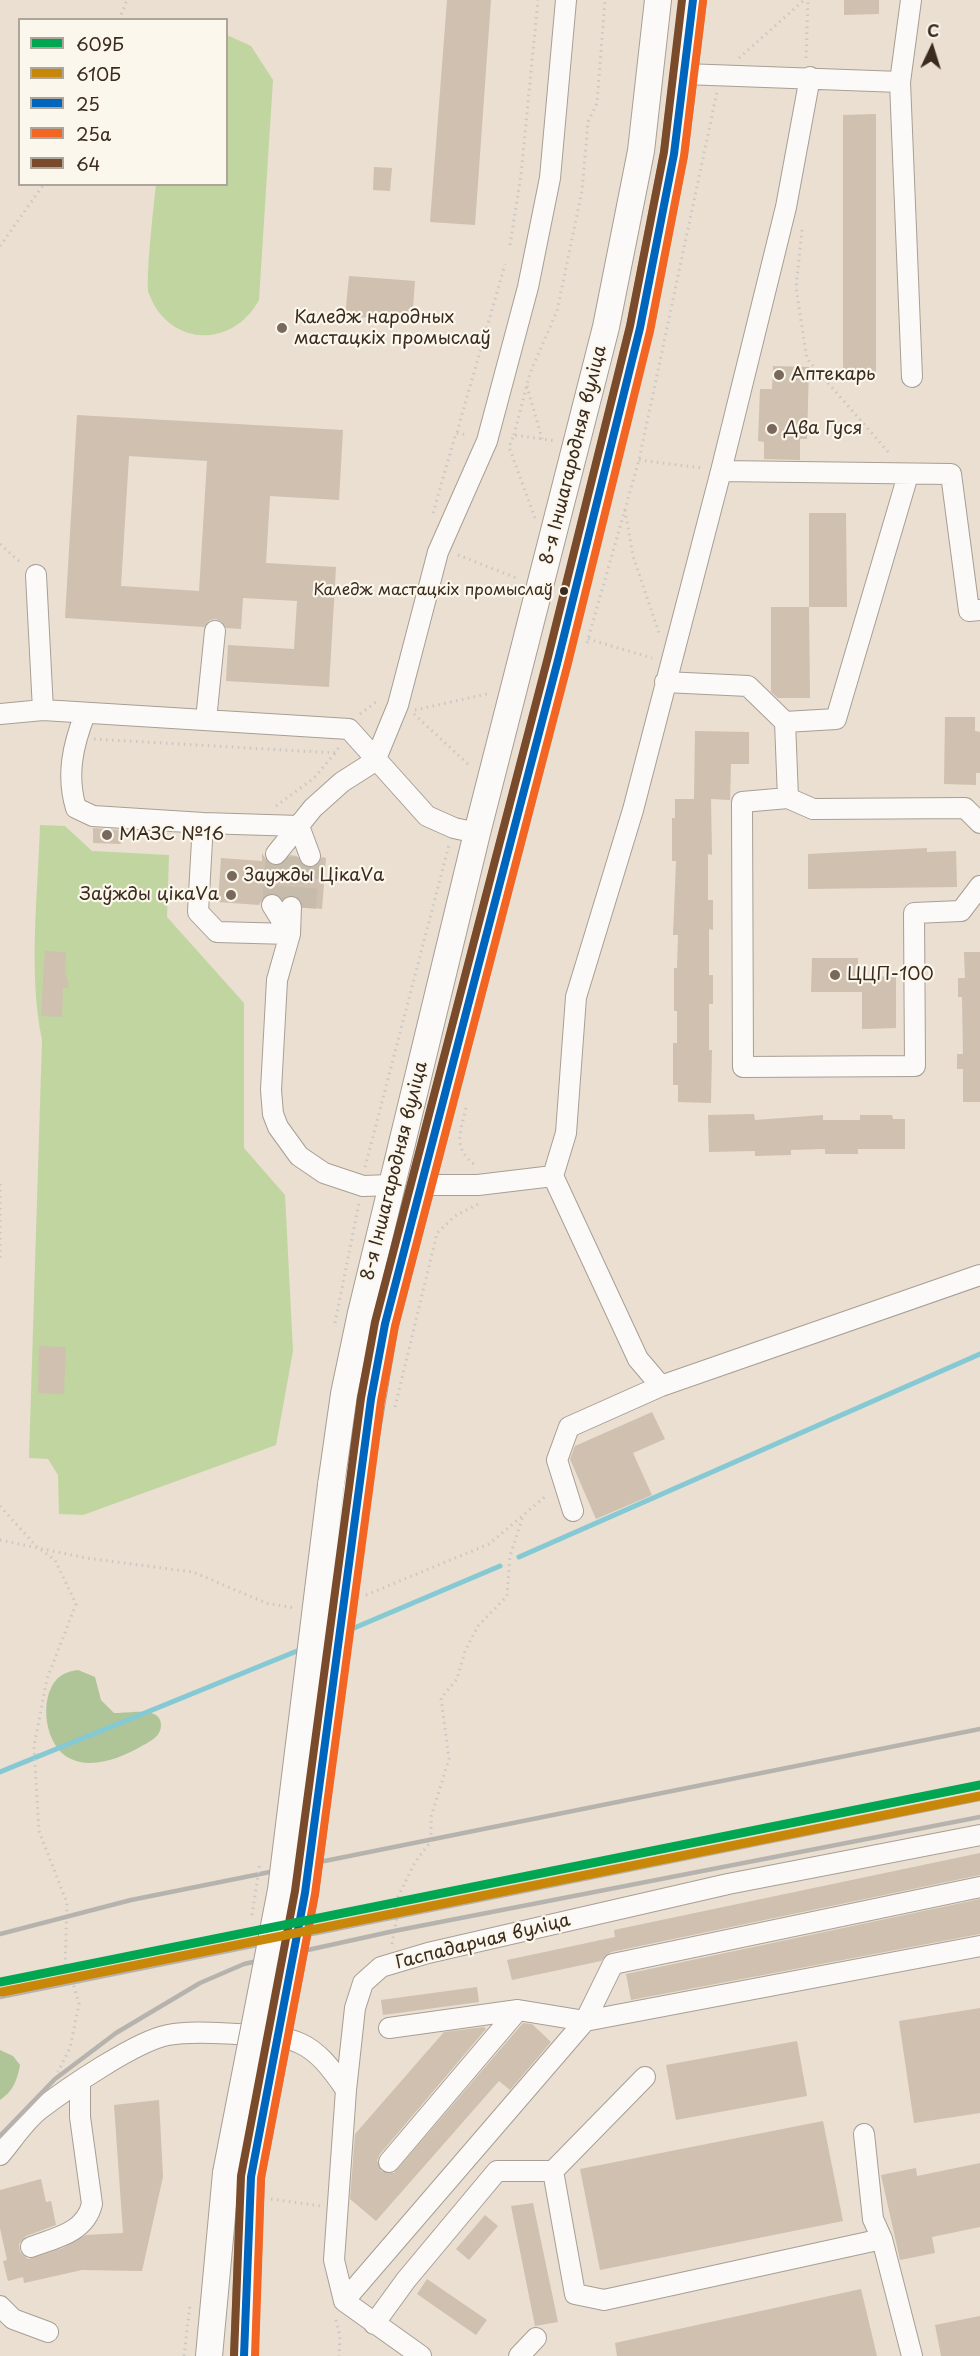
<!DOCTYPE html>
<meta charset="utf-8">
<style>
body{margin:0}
#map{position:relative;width:980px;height:2356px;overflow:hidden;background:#eadfd0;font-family:"Playpen Sans",sans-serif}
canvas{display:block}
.legend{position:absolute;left:18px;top:18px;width:210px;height:168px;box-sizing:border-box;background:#fbf7ec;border:2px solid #aea59a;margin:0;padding:8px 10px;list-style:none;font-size:18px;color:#3b2a1e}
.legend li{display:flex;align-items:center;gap:12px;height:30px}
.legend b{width:30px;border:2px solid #aea59a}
.north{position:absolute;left:902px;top:18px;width:60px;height:60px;-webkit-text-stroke:4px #fbf7ec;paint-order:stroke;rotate:4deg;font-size:16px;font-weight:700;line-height:24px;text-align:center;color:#3b2a1e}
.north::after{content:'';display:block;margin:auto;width:21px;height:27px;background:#3b2a1e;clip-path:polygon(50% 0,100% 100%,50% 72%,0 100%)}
</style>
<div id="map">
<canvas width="980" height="2356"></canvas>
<ul class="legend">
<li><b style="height:8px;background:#00a651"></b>609Б</li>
<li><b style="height:8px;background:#c88708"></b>610Б</li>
<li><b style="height:8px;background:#0065bd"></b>25</li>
<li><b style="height:8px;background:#f26522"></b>25а</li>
<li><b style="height:8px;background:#7a4b2a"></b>64</li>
</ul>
<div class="north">С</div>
</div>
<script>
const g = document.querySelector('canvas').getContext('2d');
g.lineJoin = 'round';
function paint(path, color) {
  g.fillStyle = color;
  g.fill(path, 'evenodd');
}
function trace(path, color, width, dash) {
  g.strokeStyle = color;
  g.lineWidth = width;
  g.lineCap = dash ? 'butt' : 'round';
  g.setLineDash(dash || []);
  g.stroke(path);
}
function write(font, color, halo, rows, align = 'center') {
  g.font = font + ' "Playpen Sans",sans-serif';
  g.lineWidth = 4.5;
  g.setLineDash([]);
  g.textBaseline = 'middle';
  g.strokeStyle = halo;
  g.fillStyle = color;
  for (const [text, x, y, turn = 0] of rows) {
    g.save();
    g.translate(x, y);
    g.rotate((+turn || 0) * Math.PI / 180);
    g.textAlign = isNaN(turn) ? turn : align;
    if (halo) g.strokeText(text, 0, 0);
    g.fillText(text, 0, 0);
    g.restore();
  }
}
const green = new Path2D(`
 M227 35 251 46 273 80 259 300C233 348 170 348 149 294 145 283 154 202 156 185L226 184Z
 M40 825 65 826 92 851 169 855 167 917 244 1003V1148L285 1195 293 1351 276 1445 83 1515 59 1514 58 1475 48 1459 29 1458 42 1040C28 971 38 895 40 825Z`);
const forest = new Path2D(`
 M78 1670 95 1677 101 1700 114 1713C126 1714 161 1705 161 1725 161 1737 149 1742 140 1747 121 1758 92 1769 71 1759 45 1748 38 1699 57 1679 63 1673 70 1671 78 1670Z
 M0 2050 13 2056 20 2065C17 2081 13 2091 0 2100Z`);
const stream = new Path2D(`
 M519 1557 980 1354
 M347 1631 500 1566
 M0 1772 302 1649`);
const building = new Path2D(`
 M447 0H491L475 225 430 222Z
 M844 0H879V14L844 15Z
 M876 114V376H843V115Z
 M374 167 392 168 390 191 373 190Z
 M349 276 415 281 412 321 345 316Z
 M773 366 809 367 807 439H800V460L764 459V442L758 441 760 389H772Z
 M77 415 343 430 339 500 270 496 266 563 336 567 329 687 226 681 228 645 294 649 297 601 243 598 241 629 226 628 222 622 216 619 210 620 204 627 65 618ZM129 456 207 461 199 591 121 586Z
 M809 513H846L847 607H809Z
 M771 607H809L810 698H778L771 692Z
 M945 717H975V731L980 732V773H976V785L944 784Z
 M695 731 749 732V764H731L730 800 711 799 712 855 708 854V900H713V930L709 929V975H713V1004H709V1050H712L711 1103 678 1102V1085H673V1043H677V1011H674V968H677L678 935H673L676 861H672V818H675V799H694Z
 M93 828 121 830V844L93 843Z
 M927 848V852L956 851 957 887 808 889V854Z
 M262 853 268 863 275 866 281 865 290 855 297 856 302 865 309 868 315 867 322 857 326 858 322 909 303 907 297 897 291 895 282 899 272 893 265 895 259 905 218 902 221 858 262 861Z
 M45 951 66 952 65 971 69 988H63L62 1017 41 1016Z
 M964 952H980V1102H963V1069H957V1054H963L962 997H958V978H965Z
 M812 958H858V977L896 976V1028L862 1029V992H811Z
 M754 1114 755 1120 823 1115V1120H860V1115H892L893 1119H905V1149H858V1154H825V1149L791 1150V1155L755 1156V1151L709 1152 708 1115Z
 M39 1346 66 1347 64 1394 38 1393Z
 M652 1412 665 1439 633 1453 652 1495 596 1519 570 1459 575 1446Z
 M980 1853V1875L611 1952 601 1961 512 1980 507 1960 615 1937 614 1930Z
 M980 1899V1934L631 2000 626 1974Z
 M477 1987 479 2002 383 2015 381 2000Z
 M980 2008V2113L914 2123 899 2021Z
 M523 2023 532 2024 551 2042 510 2090 499 2081 376 2221 350 2199 355 2134 444 2032 484 2027 486 2029 380 2154 377 2160 381 2171 394 2173Z
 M797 2041 807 2096 676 2120 666 2065Z
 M159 2100 163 2177 142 2271 82 2270 24 2283 23 2277 8 2281 3 2261 7 2260 0 2228V2190L41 2179 46 2202 51 2201 56 2225 26 2236 19 2244 20 2252 28 2259 63 2248 86 2235 123 2233 114 2105Z
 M823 2121 843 2221 600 2270 580 2169Z
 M980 2163V2227L932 2237 935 2253 900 2260 881 2175 916 2168 917 2176Z
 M533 2203 558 2322 535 2326 511 2206Z
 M485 2215 498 2226 469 2260 456 2249Z
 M427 2279 487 2320 476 2335 417 2294Z
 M861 2289 877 2356H617L615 2343Z
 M980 2316V2356H941L935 2325Z`);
const minorTunnel = new Path2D(`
 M272 905 276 854
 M291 907 295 855
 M306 908 310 856`);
const path = new Path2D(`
 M119 20 127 0
 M739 58 804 0
 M806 58 808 0
 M802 230 796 288 807 359 891 455
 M510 245 521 175 538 0
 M0 246 44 184
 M527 386 542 439
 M457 432 505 264
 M514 435 530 373 557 311 582 191 588 122 597 103 605 0
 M639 460 702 468
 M625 510 633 556 659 633
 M433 513 456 433 468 435
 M535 518 509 447 514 435 556 441
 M0 544 21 563
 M458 555 519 579
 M588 639 652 658
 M587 643 639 460 717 92
 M415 710 491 693
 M360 714 379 700
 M414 714 471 767
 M94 739 335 753 339 747
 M276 806 314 778 335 753
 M466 1108C460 1135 452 1147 476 1166
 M365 1167 449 845
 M0 1184V1258
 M335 1323 359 1203
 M395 1407 437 1233 455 1216 478 1204
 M0 1506 36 1546 55 1560 76 1604 47 1679 34 1746 39 1831 67 1903 65 1968 73 1983 79 2004 70 2048 58 2072
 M0 1540 86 1558 193 1572 266 1603 295 1608
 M366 1595 489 1544 547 1495
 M392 1944 397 1917 395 1903 415 1862 431 1841V1817L449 1759 441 1698 457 1679 465 1651 478 1626 507 1596 510 1556 523 1516
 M271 2199 321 2206
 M336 2320 340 2336 339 2356
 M184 2356 190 2304`);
const minor = new Path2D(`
 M911 0 900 82 912 377
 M684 74 900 82
 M721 471 951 474 969 611 980 610
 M36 575 43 710
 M665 682 748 686 785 722 836 719 908 475
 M0 714 43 710 349 729 427 816 454 828 477 833
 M85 714C73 745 66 775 76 808L93 816 203 823 299 826
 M206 720 215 631
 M785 722 788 798 813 809 965 808 980 823
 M788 798 742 802 743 1067 915 1066 914 913 961 911 980 886
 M203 823 198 912 217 932 290 934
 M299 826 310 856
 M276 854 313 808 342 782 375 761 398 705 438 552 487 441 528 287 550 178 566 0
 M272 905 290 934
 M291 907 290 934 277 980 271 1090 273 1114 278 1127 299 1156 324 1173 363 1186 391 1185
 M553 1176 566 1133 576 997 633 810 721 471 786 207 810 77
 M420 1185H478L553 1176 638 1359 661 1386 980 1275
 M573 1511 557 1460 569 1427 661 1386
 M389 2028 518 2010
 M864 2134 873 2219 882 2239 912 2356
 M0 2155C12 2141 24 2122 39 2110 66 2089 136 2041 168 2035 190 2031 214 2033 236 2034 297 2037 311 2038 346 2090
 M389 2162 518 2010 585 2021 980 1946
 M553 2171 575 2294 604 2300 882 2239
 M31 2247C55 2238 85 2233 92 2204L80 2117V2083
 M344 2301 585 2021 613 1964 980 1887
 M0 2306 13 2319 48 2332
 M374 2324 406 2280 497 2171H553L645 2077
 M421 2356 344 2301 334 2260 346 2090 355 2008 363 1983 381 1967 428 1953 728 1884 980 1835
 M519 2356 536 2338`);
const major = new Path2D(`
 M331 1485 344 1394 361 1313 477 833 606 327 641 151 658 0
 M357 1489 385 1324 558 660 640 328 674 154 693 0
 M209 2356 226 2173
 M244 2356 251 2177`);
const rail = new Path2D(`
 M0 1934 131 1900 980 1729
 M0 1997 980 1799
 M0 2136 55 2079 116 2033 200 1983 244 1964 394 1931 980 1817`);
const pathBridge = new Path2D(`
 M252 1915 260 1862`);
const majorBridge = new Path2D(`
 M226 2173 281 1890 331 1485
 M251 2177 305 1893 357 1489`);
const bus1 = new Path2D(`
 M244 2356 251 2177 305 1893 371 1399 385 1324 558 660 640 328 674 154 693 0`);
const bus2 = new Path2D(`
 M255 2356 261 2178 315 1894 381 1401 395 1326 568 663 650 331 684 156 703 1`);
const bus3 = new Path2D(`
 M234 2356 241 2176 295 1891 361 1398 375 1322 548 657 630 326 664 152 682 0`);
const rail1 = new Path2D(`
 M0 1982 980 1785`);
const rail2 = new Path2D(`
 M2 1992 980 1796`);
const markers = [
 [282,328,6,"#78695c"],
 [779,375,6,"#78695c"],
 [772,429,6,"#78695c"],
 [564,591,5,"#3b2a1e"],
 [107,835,6,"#78695c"],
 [232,876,6,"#78695c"],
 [231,895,6,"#78695c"],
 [835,975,6,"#78695c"]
];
const busNames = [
 ["Каледж мастацкіх промыслаў",553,591]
];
const poiNames = [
 ["Каледж народных",294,318],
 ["мастацкіх промыслаў",294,339],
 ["Аптекарь",791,375],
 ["Два Гуся",784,429],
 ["МАЗС №16",119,835],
 ["Заужды ЦікаVа",244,876],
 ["Заўжды цікаVа",219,895,"right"],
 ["ЦЦП-100",847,975]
];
const streetNames = [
 ["8-я Іншагародняя вуліца",574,455,-76],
 ["8-я Іншагародняя вуліца",395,1171,-76],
 ["Гаспадарчая вуліца",483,1942,-14]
];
paint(green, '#c1d5a1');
paint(forest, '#afc598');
trace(stream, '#84c9d4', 5);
paint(building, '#cfc0af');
trace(minorTunnel, '#c7bbac', 20, [20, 10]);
trace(minor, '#a79f95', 22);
trace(major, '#a79f95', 28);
trace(path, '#cbc7c3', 3, [1.5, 4.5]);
trace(minor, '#fcfaf8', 20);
trace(major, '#fcfaf8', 26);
trace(rail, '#b6b3af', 4.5);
trace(majorBridge, '#a79f95', 28, []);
trace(pathBridge, '#cbc7c3', 3, [1.5, 4.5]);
trace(majorBridge, '#fcfaf8', 26);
trace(bus1, '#0065bd', 8);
trace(bus2, '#f26522', 8);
trace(bus3, '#7a4b2a', 8);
trace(rail1, '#00a651', 9);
trace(rail2, '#c88708', 9);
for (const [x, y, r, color] of markers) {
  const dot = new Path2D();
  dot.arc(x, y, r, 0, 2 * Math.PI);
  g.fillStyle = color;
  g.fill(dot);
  trace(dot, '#fbf7ec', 2);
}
write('16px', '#3b2a1e', '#fbf7ec', busNames, 'right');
write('18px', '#3b2a1e', '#fbf7ec', poiNames, 'left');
write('18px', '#3b2a1e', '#fbf7ec', streetNames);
</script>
